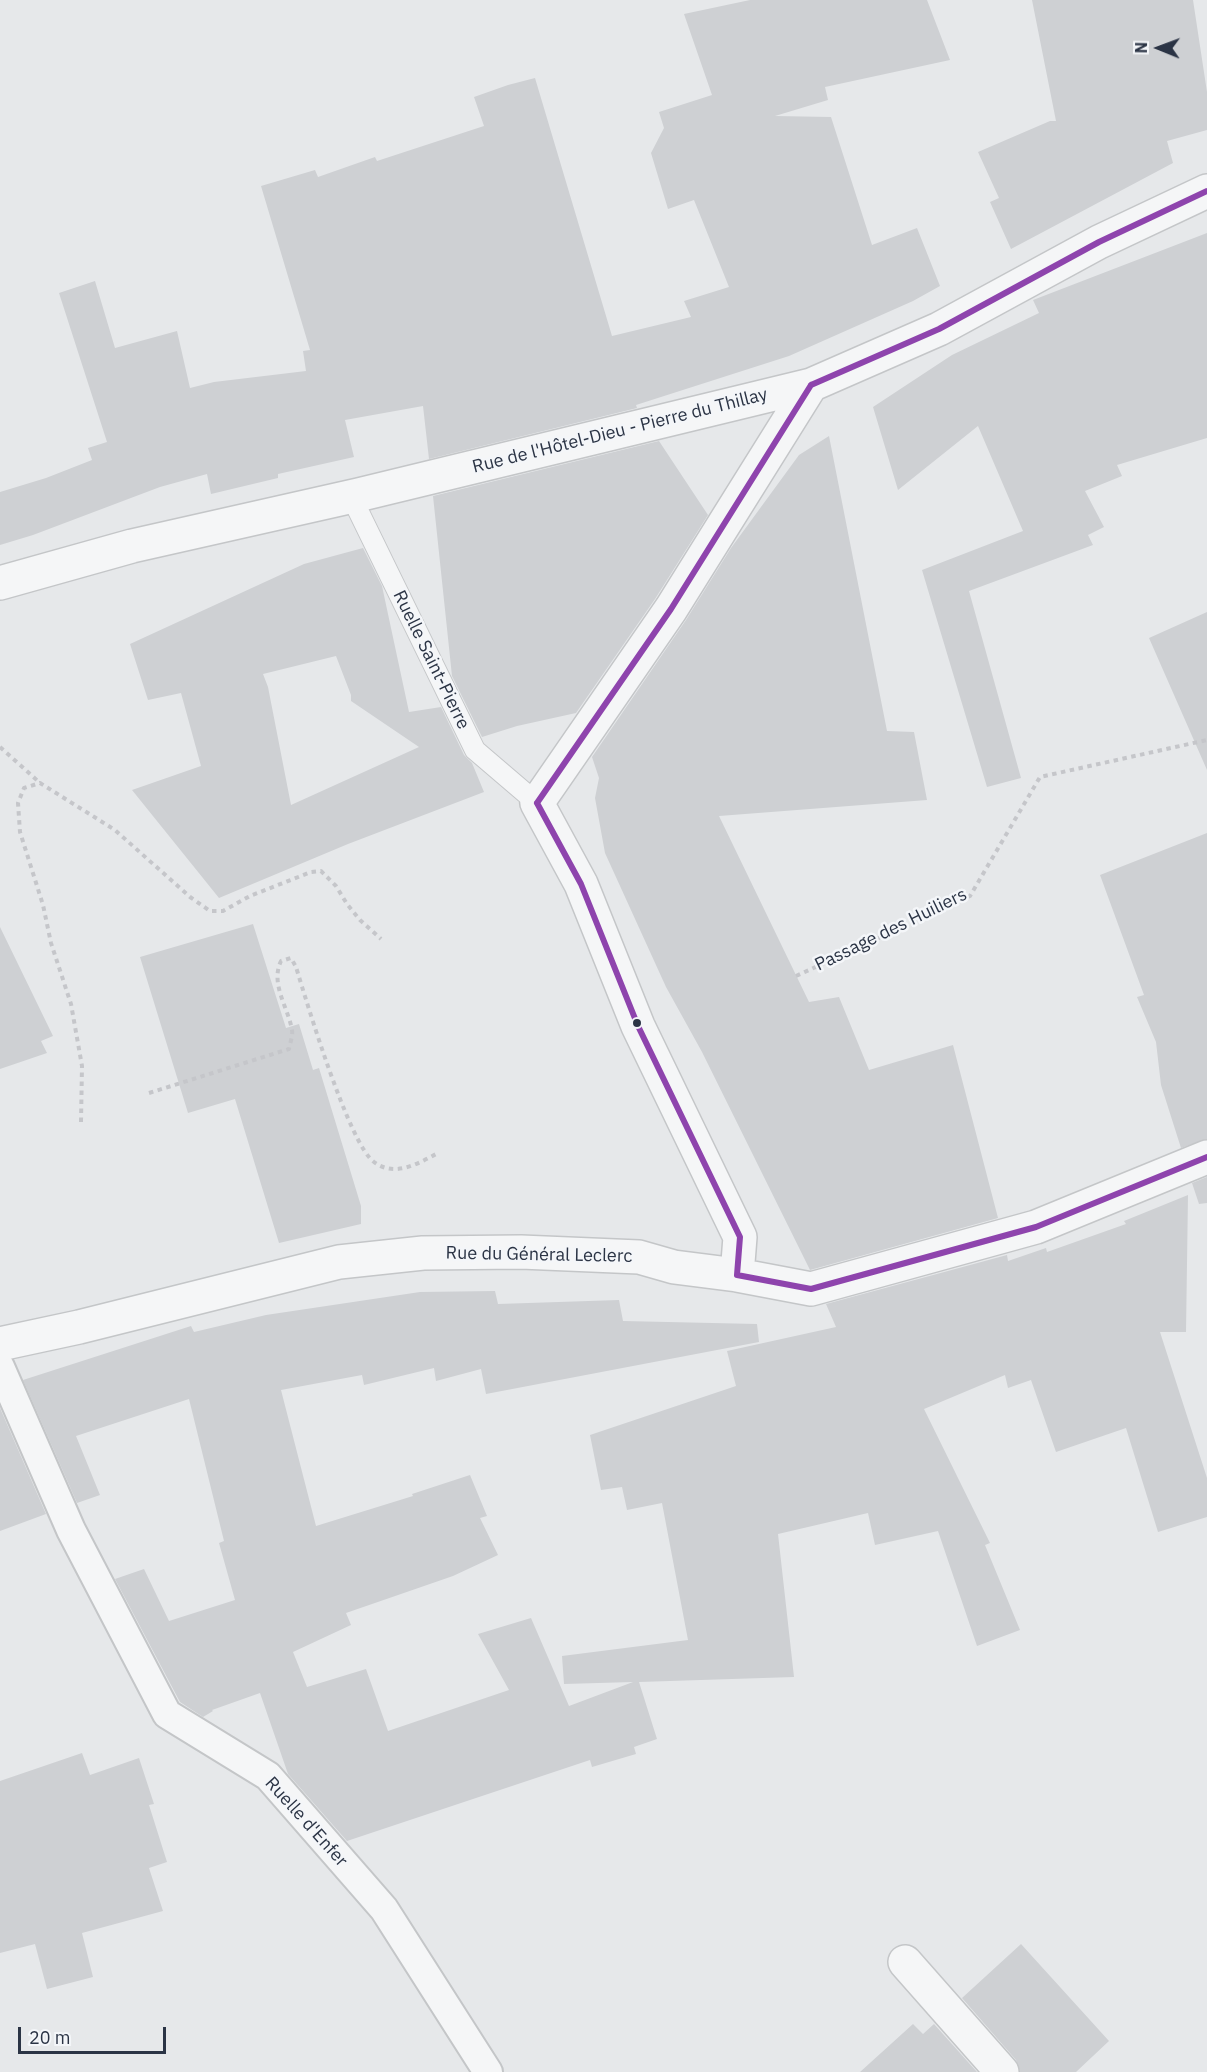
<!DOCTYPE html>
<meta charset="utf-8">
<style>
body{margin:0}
#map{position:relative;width:1207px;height:2072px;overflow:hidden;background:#e6e8ea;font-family:"IBM Plex Sans",sans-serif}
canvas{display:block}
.north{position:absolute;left:1129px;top:18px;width:60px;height:60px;-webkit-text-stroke:4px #f4f6f9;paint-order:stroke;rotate:271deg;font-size:16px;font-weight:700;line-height:24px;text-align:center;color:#2b3445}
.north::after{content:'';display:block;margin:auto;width:21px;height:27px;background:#2b3445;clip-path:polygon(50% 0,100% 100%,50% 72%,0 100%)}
.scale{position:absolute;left:18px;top:2027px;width:148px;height:27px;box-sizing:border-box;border:3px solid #2b3445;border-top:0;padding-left:8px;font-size:18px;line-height:21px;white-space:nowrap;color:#2b3445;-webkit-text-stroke:4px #f4f6f9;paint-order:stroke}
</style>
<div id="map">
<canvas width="1207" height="2072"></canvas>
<div class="north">N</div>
<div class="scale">20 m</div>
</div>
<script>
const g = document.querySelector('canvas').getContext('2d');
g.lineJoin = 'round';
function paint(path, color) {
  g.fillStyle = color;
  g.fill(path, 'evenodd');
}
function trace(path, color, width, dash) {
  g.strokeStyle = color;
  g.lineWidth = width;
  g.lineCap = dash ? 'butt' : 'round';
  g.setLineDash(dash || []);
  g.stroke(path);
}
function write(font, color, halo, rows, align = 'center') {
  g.font = font + ' "IBM Plex Sans",sans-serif';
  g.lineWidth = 5;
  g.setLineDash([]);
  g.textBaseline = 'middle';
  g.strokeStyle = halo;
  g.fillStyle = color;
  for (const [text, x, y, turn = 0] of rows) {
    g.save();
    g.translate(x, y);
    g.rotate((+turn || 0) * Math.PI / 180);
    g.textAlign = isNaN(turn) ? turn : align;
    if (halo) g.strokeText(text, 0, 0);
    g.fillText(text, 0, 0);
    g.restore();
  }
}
const building = new Path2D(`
 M750 0H927L950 60 825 87 828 100 775 116 831 117 872 245 917 228 940 286 913 301 789 356 636 405 637 408 429 459 423 406 345 420 354 457 278 474V478L211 494 207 474 160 487 33 535 0 545V492L46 478 92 460 88 448 107 442 59 293 95 281 115 348 177 331 190 388 214 382 306 371 303 351 310 350 261 186 315 170 318 177 375 157 377 161 484 126 474 97 508 85 535 78 612 336 691 317 684 301 729 287 694 200 668 209 651 153 664 128 659 112 712 95 684 14Z
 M1032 0H1193L1207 92V130L1167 141 1173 163 1011 249 990 202 999 198 978 152 1050 121H1056Z
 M1207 233V438L1117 465 1122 476 1085 491 1104 527 1088 535 1093 545 969 591 1021 778 987 787 922 570 1023 531 978 426 898 490 873 407 952 355 1039 313 1033 300Z
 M829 436 887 731 914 732 927 800 719 816 809 1002 839 997 869 1070 953 1045 998 1218 810 1270 702 1052 666 987 605 853 595 798 599 778 592 757 686 620 731 548 799 455Z
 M659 441 708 515 655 599 576 713 517 726 482 737 452 676 433 496Z
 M363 548 382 586 409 712 441 707 464 755 472 763 484 792 348 844 219 898 132 790 201 766 181 693 148 700 130 644 304 564ZM336 656 351 695V701L419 747 291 805 268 687 263 674Z
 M1207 612V770L1149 638Z
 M1207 833V1139L1181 1148 1161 1085 1156 1042 1137 997 1144 995 1100 875Z
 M253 924 286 1028 299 1024 313 1070 319 1068 361 1206V1224L279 1243 235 1099 188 1113 140 957Z
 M0 927 53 1036 41 1041 47 1053 0 1069Z
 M1207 1177V1203L1199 1204 1192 1183Z
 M1188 1195 1186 1332H1160L1207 1478V1517L1158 1532 1126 1428 1056 1452 1031 1380 1008 1388 1005 1375 924 1409 990 1543 985 1545 1020 1630 977 1646 938 1531 875 1545 868 1513 778 1534 794 1677 639 1682 657 1739 634 1747 636 1754 592 1767 590 1760 347 1841 288 1774 260 1693 212 1710 213 1711 203 1717 180 1702 115 1579 144 1569 169 1621 235 1600 219 1543 224 1541 189 1399 76 1436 100 1495 77 1503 23 1380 191 1326 194 1332 266 1315 420 1292 495 1291 498 1304 619 1300 623 1321 757 1324 759 1342 486 1394 481 1369 436 1381 434 1368 364 1385 362 1375 281 1390 316 1526 413 1496 412 1494 470 1475 487 1516 480 1518 498 1555 453 1576 346 1613 351 1625 293 1652 307 1687 366 1669 388 1731 509 1690 478 1634 531 1618 569 1706 633 1682 564 1684 562 1656 688 1640 662 1503 627 1510 622 1487 601 1490 590 1435 736 1386 727 1351 836 1327 826 1304 1007 1255 1008 1261 1046 1248 1047 1252 1126 1224 1124 1221Z
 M0 1408 46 1514 0 1531Z
 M82 1753 90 1775 139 1758 154 1804 149 1805 167 1862 149 1868 163 1911 82 1933 93 1977 47 1989 35 1944 0 1953V1781Z
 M1021 1944 1109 2041 1076 2072H1020L1016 2060 962 1998Z
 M913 2024 923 2034 934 2024 977 2072H860Z`);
const path = new Path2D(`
 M0 747 40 783
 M796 976 970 896 1040 777 1207 740
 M149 1093 289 1049C290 1043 293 1036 292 1030 288 1007 270 984 281 961L291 958 296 967C307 1003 349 1144 374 1162 395 1178 419 1163 438 1153
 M81 1122 82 1066 71 1004 51 943 43 905 20 832 18 803 24 788 40 783 115 830 190 897 210 911H223L250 896 311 872 321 871 336 886 347 904 360 920 381 939`);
const service = new Path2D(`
 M351 496 475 750 537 803`);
const pedestrian = new Path2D(`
 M0 1367 71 1530 167 1714 268 1776 384 1909 488 2072`);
const minor = new Path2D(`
 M0 583 132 546 358 495 811 385 939 329 1099 242 1207 191
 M737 1275 740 1237 638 1026 581 884 537 803 671 609 811 385
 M0 1344 79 1327 339 1262 423 1253 521 1252 639 1257 674 1267 737 1275 811 1289 1036 1227 1207 1157
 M905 1962 1002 2072`);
const bus1 = new Path2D(`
 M811 385 939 329 1099 242 1207 191
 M537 803 581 884 638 1026 740 1237 737 1275
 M537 803 671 609 811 385
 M737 1275 811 1289 1036 1227 1207 1157`);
const markers = [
 [637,1023,5,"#2b3445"]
];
const streetNames = [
 ["Rue de l'Hôtel-Dieu - Pierre du Thillay",620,431,-14],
 ["Ruelle Saint-Pierre",431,660,64],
 ["Passage des Huiliers",891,930,-26],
 ["Rue du Général Leclerc",539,1255,1],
 ["Ruelle d'Enfer",306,1822,48]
];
paint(building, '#ced0d3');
trace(service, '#c4c6c8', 22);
trace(pedestrian, '#c4c6c8', 32);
trace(minor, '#c4c6c8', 36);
trace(path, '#c5c6ca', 4, [4.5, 4.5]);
trace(service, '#f5f6f7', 20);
trace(pedestrian, '#f5f6f7', 28);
trace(minor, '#f5f6f7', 33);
trace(bus1, '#8e44ad', 6);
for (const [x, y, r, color] of markers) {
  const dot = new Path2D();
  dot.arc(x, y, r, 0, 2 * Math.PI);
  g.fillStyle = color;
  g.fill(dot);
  trace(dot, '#f4f6f9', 2);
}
write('18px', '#2b3445', '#f4f6f9', streetNames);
</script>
